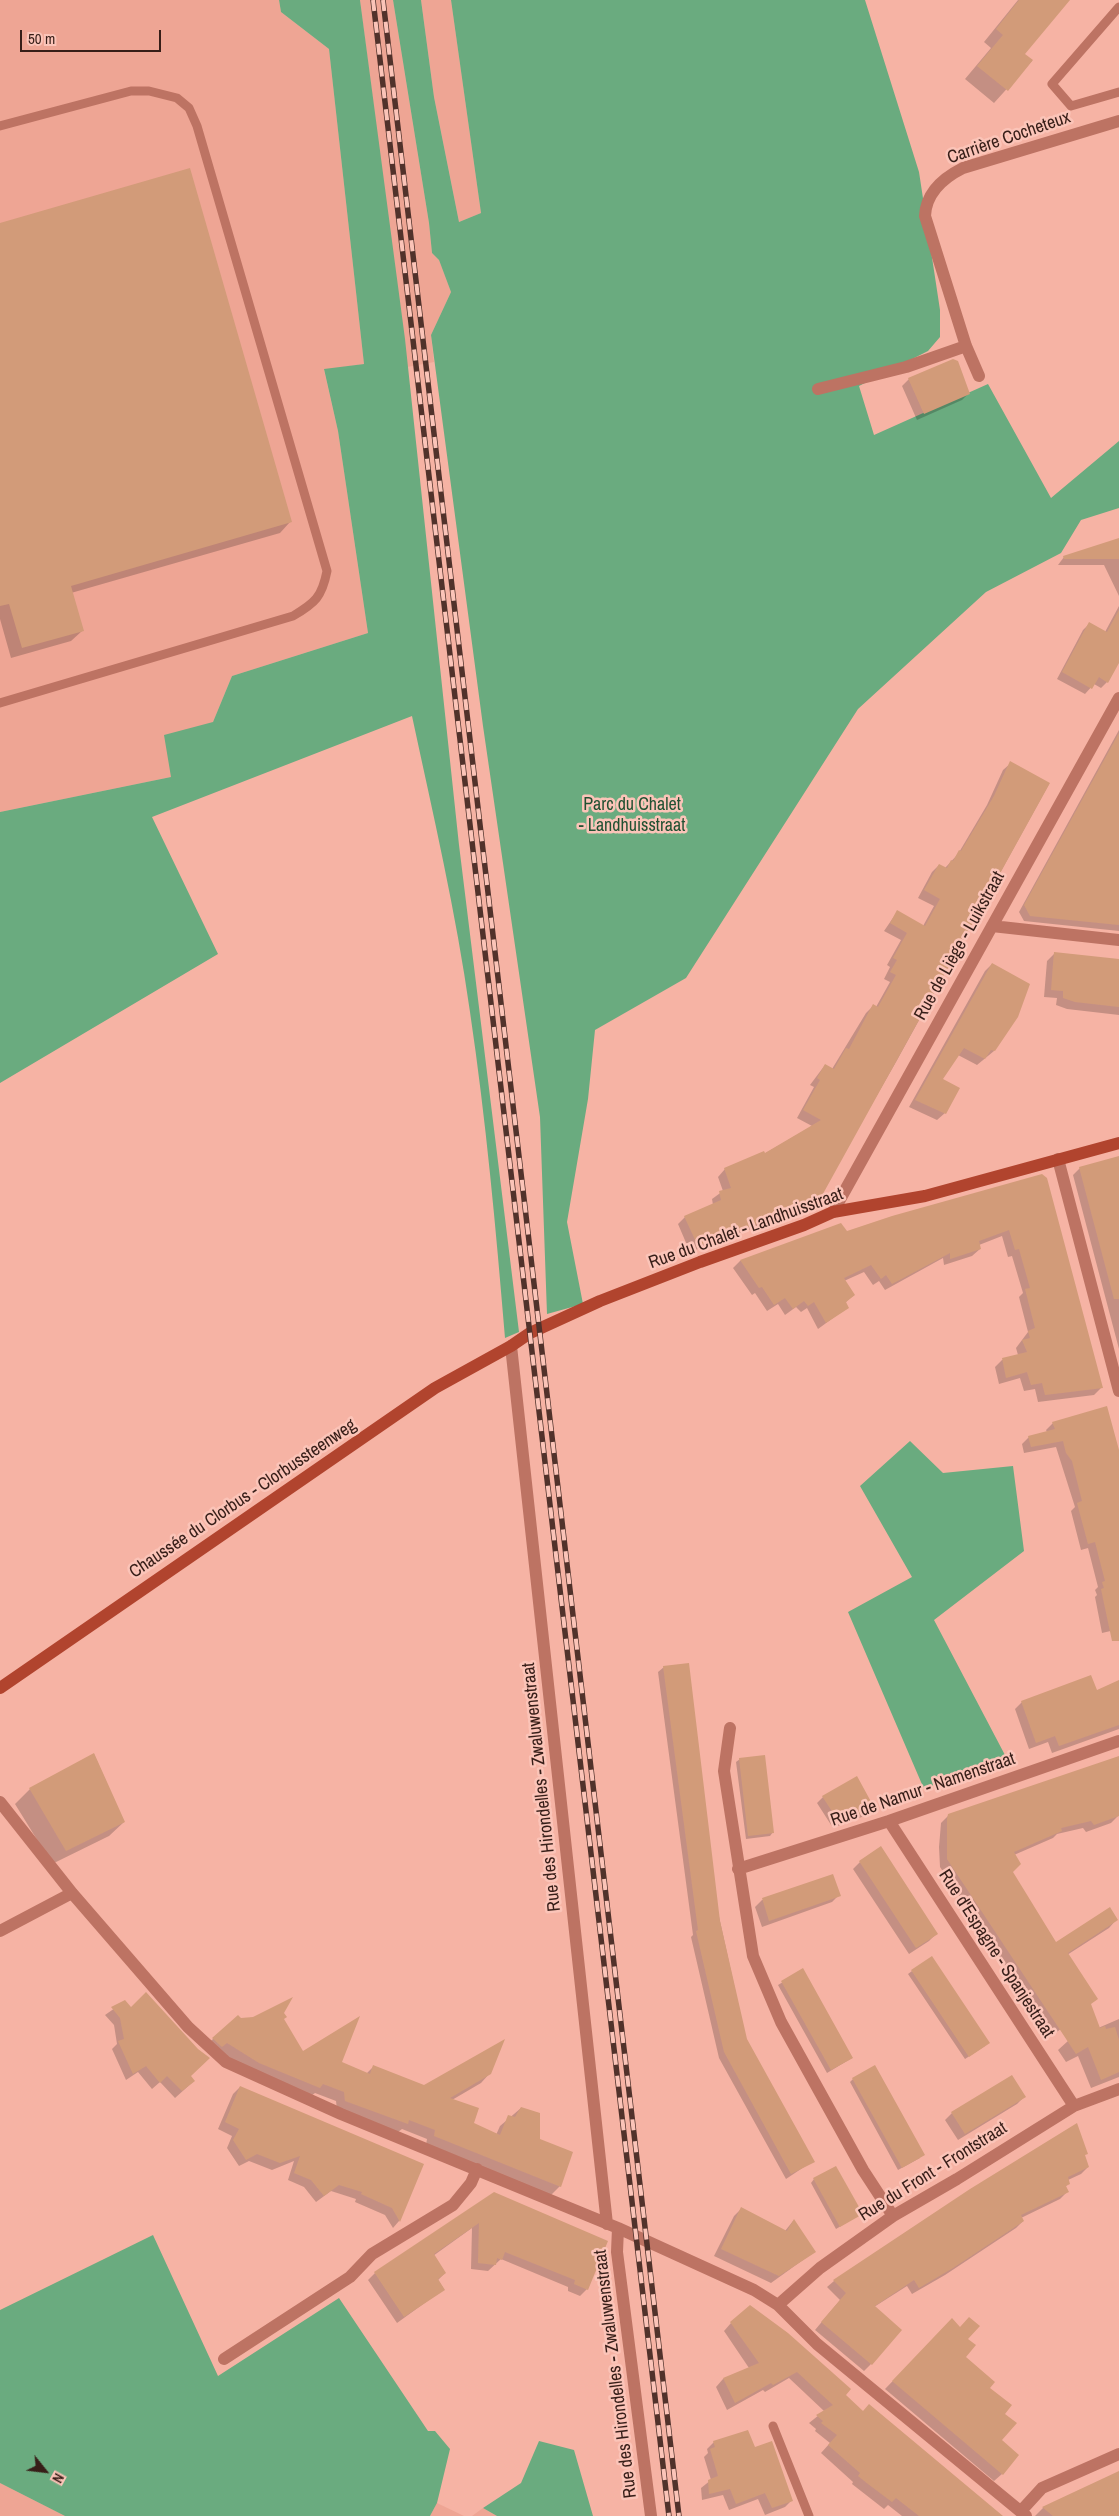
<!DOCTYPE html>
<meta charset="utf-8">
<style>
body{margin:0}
#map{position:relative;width:1119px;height:2516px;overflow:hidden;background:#f6b3a4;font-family:"Archivo Narrow",sans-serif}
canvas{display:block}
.north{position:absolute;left:20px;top:2446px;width:50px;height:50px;-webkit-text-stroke:4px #fbc4b8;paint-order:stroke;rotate:119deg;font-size:14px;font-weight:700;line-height:20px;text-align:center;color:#371e18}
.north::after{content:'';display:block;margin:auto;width:18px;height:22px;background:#371e18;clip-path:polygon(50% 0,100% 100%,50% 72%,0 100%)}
.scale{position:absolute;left:20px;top:30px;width:141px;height:22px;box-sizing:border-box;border:2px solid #371e18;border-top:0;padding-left:6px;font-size:15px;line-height:18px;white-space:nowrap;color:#371e18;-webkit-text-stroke:4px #fbc4b8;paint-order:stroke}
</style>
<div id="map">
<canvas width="1119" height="2516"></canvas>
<div class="north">N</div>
<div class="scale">50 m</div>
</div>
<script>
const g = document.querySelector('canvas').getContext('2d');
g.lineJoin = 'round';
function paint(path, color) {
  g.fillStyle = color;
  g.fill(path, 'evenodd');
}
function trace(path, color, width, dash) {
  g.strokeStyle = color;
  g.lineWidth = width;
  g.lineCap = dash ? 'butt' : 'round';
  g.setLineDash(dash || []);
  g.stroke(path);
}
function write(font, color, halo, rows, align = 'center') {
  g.font = font + ' "Archivo Narrow",sans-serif';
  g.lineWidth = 5;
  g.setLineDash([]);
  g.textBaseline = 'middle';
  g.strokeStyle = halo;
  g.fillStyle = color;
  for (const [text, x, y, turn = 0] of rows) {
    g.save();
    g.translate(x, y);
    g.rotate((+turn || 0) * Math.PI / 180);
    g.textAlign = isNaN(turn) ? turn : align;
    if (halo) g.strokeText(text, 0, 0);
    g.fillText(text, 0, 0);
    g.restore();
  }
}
const built = new Path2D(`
 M0 0H279L281 12 329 49 364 364 324 370 338 431 368 633 232 676 213 722 171 777 0 812Z
 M360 0H393L429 223 432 253 439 260 451 292 431 335 434 362 407 367Z
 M421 0H451L481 213 459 222 434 97Z
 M0 2483 65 2516H0Z
 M437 2503 464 2516H465H430Z
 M483 2508 497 2516H472Z`);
const green = new Path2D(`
 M279 0H360L405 339 459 845 519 1332 505 1338C496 1229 486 1120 470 1012 456 912 433 814 412 716L152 817 218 954 0 1083V812L171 777 164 735 213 722 232 676 368 633 338 431 324 369 364 364 329 49 281 12Z
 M393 0H421L434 97 459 222 481 213 451 0H865L919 172 940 310V337L928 351 859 386 874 435 988 384 1051 498 1119 441V508L1081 520 1061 553 986 592 858 709 686 978 595 1030 588 1099 567 1222 583 1304 547 1314 540 1117 483 726 431 335 451 292 439 260 432 253 429 223Z
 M910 1441 943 1473 1013 1466 1024 1551 934 1620 1006 1757 924 1789 848 1612 912 1577 860 1486Z
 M153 2235 218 2376 339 2298 428 2431H435L450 2449 437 2503 430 2516H65L0 2483V2310Z
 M539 2441 574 2450 593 2516H497L483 2508 521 2483Z`);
const shadow = new Path2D(`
 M1018 0H1069L1024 54 1032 61 994 103 965 79 991 48 984 42Z
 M0 224 290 522 280 533 71 593 82 631 71 641 11 658 0 619Z
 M909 379 969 393 962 400 917 420 902 386Z
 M1119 540V596L1104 565H1058L1064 557Z
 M1119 606V660L1107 682 1101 688 1094 684 1085 694 1057 679 1083 630 1089 624 1105 632Z
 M1119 730V931L1024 921 1019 912Z
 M1011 763 1049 784 896 1062 817 1200 809 1208 690 1252 678 1224 685 1217 713 1205 712 1199 723 1191 718 1177 725 1169 764 1154 812 1126 797 1118 814 1087 810 1085 825 1065 832 1069 866 1013 873 1006 876 1007 890 982 884 979 890 967 887 965 901 940 884 931 897 912 923 926 934 906 918 898 932 872 939 865 945 868 958 854 987 805 1003 770Z
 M1054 954 1119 960V1015L1067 1009 1056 1005 1057 998 1044 997 1047 961Z
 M992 964 994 1051 977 1065 958 1055 941 1079 958 1089 945 1113 937 1120 909 1107 985 971Z
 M1119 1158V1349L1073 1175 1080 1168Z
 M1041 1176 1101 1388 1094 1395 1038 1402 1035 1389 1024 1391 1020 1378 999 1384 995 1367 1002 1360 1018 1355 1016 1348 1028 1332 1019 1297 1023 1293 1012 1256 1008 1257 1002 1236 979 1245 980 1249 972 1256 944 1265 943 1258 885 1290 879 1281 873 1285 864 1272 844 1281 853 1295 845 1303 848 1307 818 1329 807 1308 801 1312 796 1307 785 1315 778 1304 767 1311 755 1293 752 1295 733 1268 740 1261 841 1224 846 1233Z
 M1053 1423 1119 1455V1629L1102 1633 1095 1597 1097 1595 1095 1590 1098 1587 1088 1548 1081 1550 1071 1511 1075 1507 1056 1447 1024 1453 1022 1444 1029 1437 1047 1432 1046 1430Z
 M664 1667 746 2039 813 2161 786 2179 719 2058 691 1937 693 1935 658 1672Z
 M1119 1681V1729L1052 1753 1048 1742 1029 1749 1015 1709 1022 1702 1096 1692Z
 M94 1754 124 1822 109 1836 52 1864 15 1804 30 1789Z
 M1119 1757V1815L1111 1823 1086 1832 1083 1828 1057 1834 1053 1838 1014 1855 1011 1872 1056 1944 1116 1920 1109 1928 1067 1955 1089 2006 1052 2036 940 1867 939 1847 941 1823 949 1815Z
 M740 1759 773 1832 770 1836 746 1839 736 1762Z
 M823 1797 873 1809 867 1815 833 1828 817 1803Z
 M860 1862 936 1934 929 1941 909 1954 853 1869Z
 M839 1895 832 1902 762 1927 755 1907 762 1900Z
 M803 1970 852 2058 827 2073 778 1985Z
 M912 1971 985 2046 965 2059 908 1974Z
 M125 2001 194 2081 175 2098 160 2082 152 2089 138 2072 126 2080 112 2049 117 2044 114 2025 105 2015Z
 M283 2013V2020L303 2052 340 2063 366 2074 373 2067 424 2086 490 2073 481 2083 452 2100 473 2124 496 2135 500 2126 521 2108 560 2186 551 2195 426 2145 427 2139 402 2129 398 2132 337 2110 336 2101 315 2093 311 2096 204 2047 238 2017 240 2020Z
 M1119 2019V2077L1091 2088 1078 2056 1066 2062 1058 2050 1068 2041Z
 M853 2079 920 2158 898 2170 850 2082Z
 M240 2087 422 2164 399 2221 393 2228 385 2215 355 2202 356 2199 331 2191 316 2202 304 2187 288 2180 294 2161 272 2170 249 2161 239 2166 227 2148 232 2136 218 2129 233 2094Z
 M1024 2097 1017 2104 958 2140 945 2120 952 2113Z
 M1084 2155 1088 2167 1081 2174 1068 2180 1069 2183 1065 2187 1067 2192 1060 2199 1021 2218 1023 2221 1016 2228 945 2275 912 2294 907 2286 874 2307 871 2364 864 2371 815 2330 840 2300 827 2287 834 2281Z
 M814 2179 861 2214 836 2229 811 2183Z
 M494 2194 587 2289 580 2296 568 2291V2287L501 2259 488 2271 471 2269 472 2228 433 2256 445 2273 438 2280 444 2289 397 2323 368 2280 375 2273Z
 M741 2209 785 2231 793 2221 814 2252 771 2283 714 2256 734 2216Z
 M952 2320 967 2340 965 2357 988 2388 1004 2414 1000 2440 1002 2474 994 2481 885 2389Z
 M731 2323 844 2395 863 2412 1000 2516H902L888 2505 884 2509 852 2484 853 2482 821 2453 830 2443 815 2431 816 2429 809 2423 824 2411 789 2378 765 2392 763 2390 727 2410 716 2387 723 2379 749 2368 724 2331Z
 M714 2442 754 2448 792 2500 785 2507 765 2515 758 2499 729 2510 723 2495 702 2500 701 2488 711 2480 704 2457 708 2453 707 2449Z
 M1119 2473V2516H1035L1043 2508Z`);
const building = new Path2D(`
 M1019 0H1070L1025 54 1033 60 1008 91 977 66 1003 35 996 29Z
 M190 168 292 522 71 586 84 631 22 648 9 604 0 606V223Z
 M953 359 958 361 970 394 924 414 908 378Z
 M1119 538V559H1064L1063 556Z
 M1119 610V663L1108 683 1099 677 1092 689 1062 672 1089 622 1107 632Z
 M1119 733V925L1030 916 1024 905Z
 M1010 761 1050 783 819 1201 698 1246 684 1216 721 1200 719 1191 731 1188 724 1168 764 1151 765 1153 821 1120 803 1110 820 1080 817 1078 825 1064 834 1069 846 1048 849 1049 873 1004 878 1007 896 975 890 972 897 960 893 958 907 933 890 923 897 910 925 926 940 899 924 890 939 864 947 868 951 860 953 861 959 850 961 851 994 796Z
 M1054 952 1119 959V1007L1075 1002 1063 998V991L1051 990Z
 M992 963 1030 984 1018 1017 995 1051 991 1050 985 1059 964 1048 943 1079 960 1088 946 1114 915 1100Z
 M1119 1156V1299H1114L1079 1167Z
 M1042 1174 1047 1178 1103 1388 1045 1395 1042 1383 1031 1385 1027 1372 1006 1378 1002 1358 1027 1352 1022 1340 1030 1338 1028 1331 1035 1328 1025 1289 1030 1288 1019 1249 1015 1250 1009 1230 979 1241 981 1249 950 1259V1253L892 1284 886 1275 881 1279 871 1265 844 1278 855 1295 846 1302 849 1308 826 1323 814 1302 808 1306 804 1301 793 1309 785 1298 774 1305 762 1287 759 1288 740 1260 841 1223 847 1231 892 1216Z
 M1107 1406 1119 1450V1641H1112L1101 1589 1104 1588 1102 1582 1105 1581 1095 1542 1088 1544 1077 1503 1082 1501 1072 1461 1066 1453 1063 1441 1031 1447 1028 1436 1055 1429 1052 1422Z
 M689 1663 720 1921 747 2039 815 2162 791 2174 724 2052 696 1931 698 1930 663 1666Z
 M1091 1675 1097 1690 1119 1680V1725L1059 1746 1055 1736 1036 1743 1021 1701Z
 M94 1753 125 1822 66 1851 29 1788Z
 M765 1755 774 1833 748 1836 739 1758Z
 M1119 1756V1816L1094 1825 1091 1821 1061 1828 1062 1831 1014 1852 1021 1864 1013 1872 1056 1942 1110 1907 1118 1920 1068 1953 1098 1999 1091 2004 1100 2028 1105 2026 1106 2029 1115 2027 1119 2040V2072L1101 2080 1088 2047 1076 2054 947 1859V1819L948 1814Z
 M857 1776 875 1809 839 1822 822 1796Z
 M881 1846 938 1934 916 1948 859 1861Z
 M833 1874 841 1896 769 1921 762 1898Z
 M932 1956 990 2043 969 2057 911 1970Z
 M803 1968 853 2058 831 2070 781 1981Z
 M146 1992 198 2049 210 2058 191 2076 195 2081 182 2091 167 2076 160 2083 146 2066 133 2074 118 2041 124 2039 120 2018 111 2007 125 2000 131 2007Z
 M293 1997 284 2013 287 2017 284 2019 303 2051 360 2016 342 2062 370 2074 373 2065 424 2085 505 2039 491 2074 450 2098 479 2108 474 2123 500 2135 508 2115 515 2117 521 2107 540 2113V2139L573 2152 561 2187 434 2136 435 2130 409 2120 408 2124 345 2101 344 2092 323 2084 320 2088 259 2063 227 2043 222 2047 212 2038 238 2015 241 2018 253 2017Z
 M875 2065 925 2155 902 2168 852 2078Z
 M1012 2075 1026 2097 965 2134 951 2112Z
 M240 2086 424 2164 400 2222 392 2208 361 2194 362 2192 339 2185 324 2196 311 2180 294 2173 300 2156 280 2163 257 2154 246 2160 233 2140 239 2129 225 2122Z
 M1077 2123 1088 2154 1085 2155 1089 2167 1068 2177 1070 2184 1066 2186 1069 2192 1021 2215 1024 2221 953 2268 919 2288 914 2280 875 2306 902 2330 872 2365 821 2322 846 2293 833 2280 970 2189Z
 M836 2166 863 2214 840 2227 813 2178Z
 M494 2192 608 2241 588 2290 574 2284 575 2280 505 2252 502 2260 497 2258 496 2265 478 2263 479 2223 434 2254 446 2273 438 2279 445 2290 404 2317 374 2272Z
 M741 2207 787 2231 794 2219 816 2252 779 2276 721 2249Z
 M750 2305 788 2333 851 2389 846 2395 863 2411 869 2404 1003 2516H919L896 2498 892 2502 868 2484 858 2476 860 2473 828 2445 837 2435 821 2423 823 2421 816 2415 833 2405 797 2372 773 2385 771 2383 735 2403 723 2378 759 2363 730 2322Z
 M969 2317 980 2326 968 2339 976 2345 966 2357 995 2382 990 2388 1012 2405 1005 2414 1017 2423 1002 2440 1019 2455 1003 2475 892 2381 952 2318 960 2327Z
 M748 2430 755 2447 772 2441 793 2501 772 2508 765 2493 736 2504 730 2489 709 2494 708 2480 718 2476 710 2449 715 2447 713 2441Z
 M1119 2471V2516H1053L1042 2507Z`);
const lane = new Path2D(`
 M1119 7 1052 84 1071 106 1119 92
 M0 126 131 91H149L177 98 189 108 197 126 327 571C322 597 315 603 293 616L0 703
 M773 2426 809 2516`);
const street = new Path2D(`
 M979 376 966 346 925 216C926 193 943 178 963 168L1119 121
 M818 389 906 367 966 346
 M992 926 1119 940
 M1058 1159 1119 1391
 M833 1212 1119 698
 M511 1346 607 2224
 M730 1728 724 1771 753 1956 781 2022 863 2170 893 2216
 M0 1802 72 1893 188 2027 226 2062 341 2114 618 2228 754 2290 778 2305 817 2344 1026 2516
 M889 1821 1074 2106
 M738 1869 889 1821 1119 1741
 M0 1931 72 1893
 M618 2228 617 2252 651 2516
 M778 2305 820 2268 893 2216 957 2179 1074 2106 1119 2089
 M224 2359 350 2277 372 2254 453 2205 471 2183 477 2169
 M1021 2511 1042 2488 1119 2454`);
const secondary = new Path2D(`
 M0 1688 435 1388 511 1346 530 1333 600 1301 700 1262 804 1225 833 1212 925 1196 1119 1143`);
const rail = new Path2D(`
 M373 0 669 2516
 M383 0 679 2516`);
const streetNames = [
 ["Carrière Cocheteux",1009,138,-19],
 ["Rue de Liège - Luikstraat",960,946,-61],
 ["Rue du Chalet - Landhuisstraat",746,1229,-20],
 ["Chaussée du Clorbus - Clorbussteenweg",243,1499,-34],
 ["Rue des Hirondelles - Zwaluwenstraat",542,1787,-96],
 ["Rue de Namur - Namenstraat",923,1790,-19],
 ["Rue d'Espagne - Spanjestraat",996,1954,57],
 ["Rue du Front - Frontstraat",933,2172,-32],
 ["Rue des Hirondelles - Zwaluwenstraat",616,2374,-97]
];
const parkNames = [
 ["Parc du Chalet",632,805],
 ["- Landhuisstraat",632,826]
];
paint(built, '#eea594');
paint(green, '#6aab7f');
paint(shadow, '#0003');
paint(building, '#d29b79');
trace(lane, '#bd7363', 9);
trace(street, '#bd7363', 12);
trace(secondary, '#b1442e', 12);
trace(rail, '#51322b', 5.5);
trace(rail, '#fbc4b8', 4, [11]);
write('18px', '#371e18', '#fbc4b8', streetNames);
write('18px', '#215132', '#fbc4b8', parkNames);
</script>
